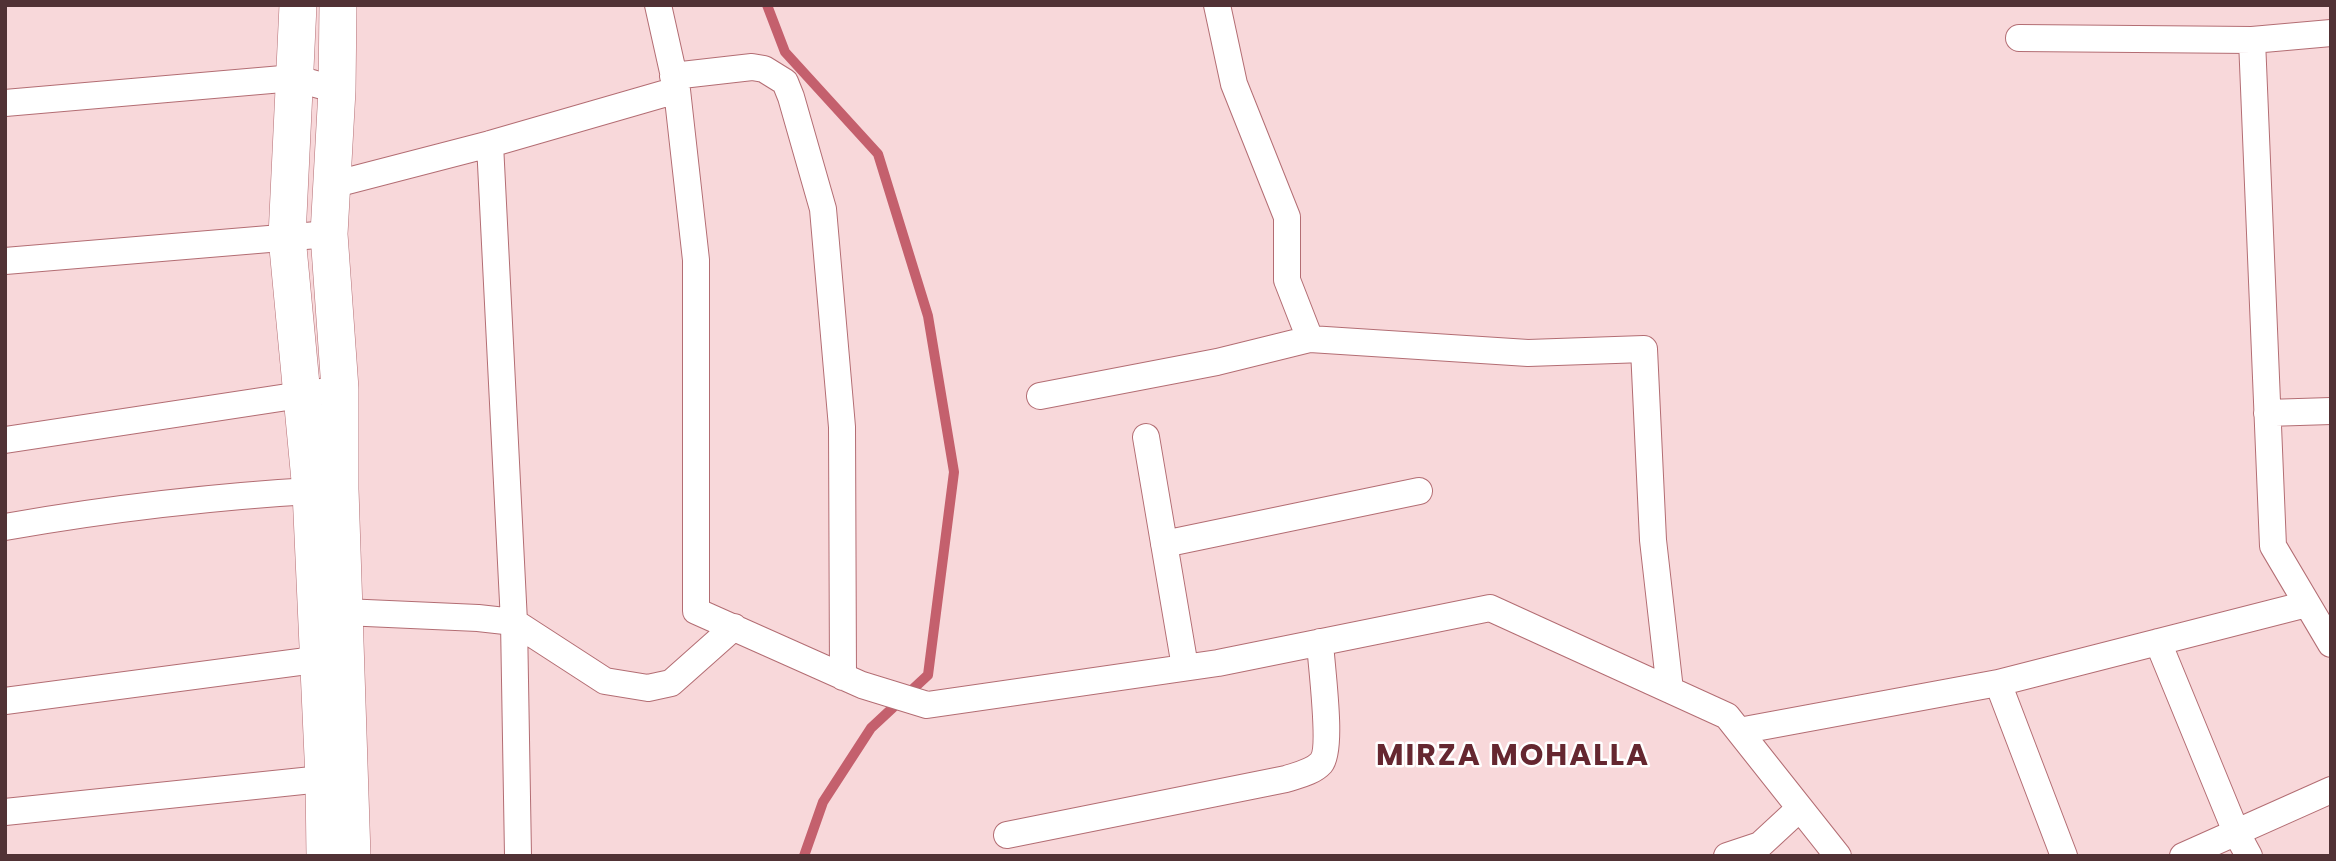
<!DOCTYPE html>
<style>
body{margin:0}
#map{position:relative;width:2336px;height:861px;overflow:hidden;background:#f8d8da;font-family:Poppins,sans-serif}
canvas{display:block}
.frame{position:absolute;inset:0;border:7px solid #513235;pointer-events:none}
</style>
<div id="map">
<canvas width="2336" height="861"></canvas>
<div class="frame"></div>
</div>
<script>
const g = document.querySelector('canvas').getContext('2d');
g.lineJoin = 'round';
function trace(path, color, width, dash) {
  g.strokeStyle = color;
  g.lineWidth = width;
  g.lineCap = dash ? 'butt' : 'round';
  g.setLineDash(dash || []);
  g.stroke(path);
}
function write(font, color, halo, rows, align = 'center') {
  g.font = font + ' Poppins,sans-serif';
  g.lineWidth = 5;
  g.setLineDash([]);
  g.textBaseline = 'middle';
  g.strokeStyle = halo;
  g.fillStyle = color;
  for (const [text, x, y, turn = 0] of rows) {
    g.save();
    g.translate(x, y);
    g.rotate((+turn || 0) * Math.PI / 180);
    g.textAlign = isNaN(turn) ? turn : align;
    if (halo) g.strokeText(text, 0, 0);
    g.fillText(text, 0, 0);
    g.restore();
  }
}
const stream = new Path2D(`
 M767 5 785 52 878 154 928 316 954 472 928 675 871 728 823 802 804 856`);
const minor = new Path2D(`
 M1217 5 1234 84 1287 217V280L1310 339 1528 353 1644 349 1653 540 1670 690
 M2331 33 2252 40 2273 546 2331 644
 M2019 38 2252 40
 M673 76 752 67 764 69 785 82 791 97 823 209 842 427 843 677
 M677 90 696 260V611L862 685 927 705 1218 663 1490 608 1727 716 1838 856
 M5 103 294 78 337 90
 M490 144 514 622 518 856
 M332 185 490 144 677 90 658 5
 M5 261 329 234
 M1040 396 1217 362 1310 339
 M2267 413 2331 411
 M1146 437 1185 667
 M5 440 340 389
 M5 527C112 508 218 496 327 490
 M1164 544 1419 491
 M344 612 478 618 514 622 605 681 648 688 671 683 734 627
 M2158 642 2236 832 2249 856
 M5 701 337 657
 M1739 731 1998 683
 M5 812 341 777
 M1007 835 1286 779C1298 775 1313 772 1321 763 1333 749 1321 664 1320 642
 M1727 856 1760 845 1800 808
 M2064 856 1998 683 2307 604
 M2183 856 2331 790`);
const secondary = new Path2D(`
 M298 5 287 237 311 491 324 779 325 856
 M338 5 337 90 329 234 340 389V489L352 856`);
const districtNames = [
 ["MIRZA MOHALLA",1513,757]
];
trace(stream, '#c4606d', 10);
trace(minor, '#b36d73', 28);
trace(secondary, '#b36d73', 38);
trace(minor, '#fff', 26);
trace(secondary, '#fff', 37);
g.letterSpacing = '2px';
write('bold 30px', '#652730', '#fff', districtNames);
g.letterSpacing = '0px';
</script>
